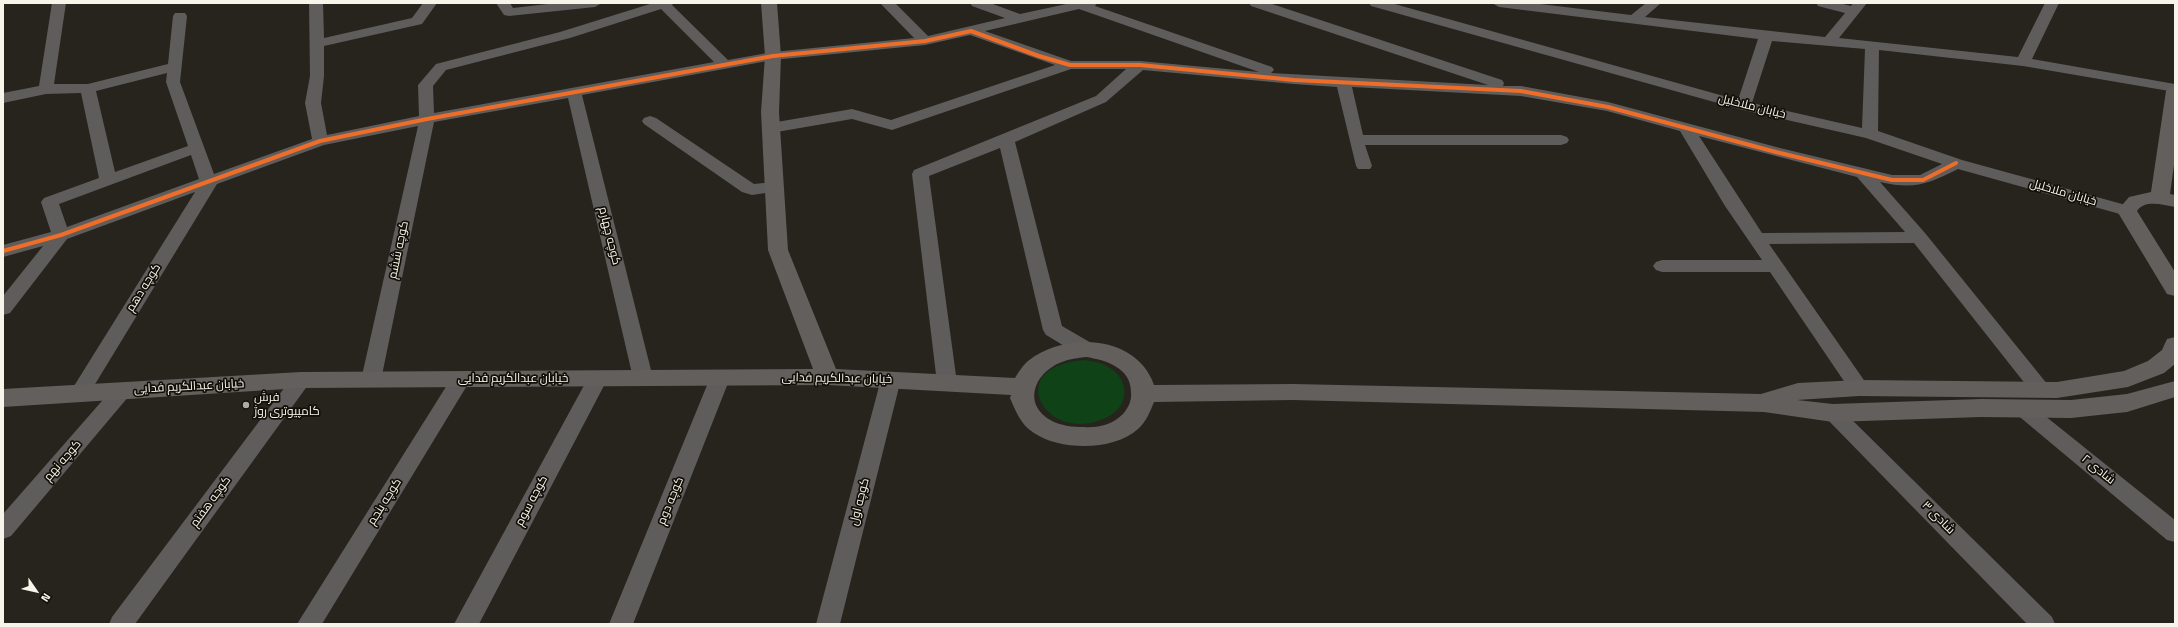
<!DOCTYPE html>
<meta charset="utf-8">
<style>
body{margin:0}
#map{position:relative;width:2178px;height:627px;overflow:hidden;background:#26241c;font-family:"Titillium Web",sans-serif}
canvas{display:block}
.frame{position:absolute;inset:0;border:4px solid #f7f4ea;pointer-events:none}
.north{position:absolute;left:16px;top:571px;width:40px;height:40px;-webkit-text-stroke:3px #120f09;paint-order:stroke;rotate:124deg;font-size:11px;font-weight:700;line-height:16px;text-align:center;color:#f7f4ea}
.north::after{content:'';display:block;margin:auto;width:14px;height:18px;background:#f7f4ea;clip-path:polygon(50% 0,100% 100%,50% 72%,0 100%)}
</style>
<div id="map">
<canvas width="2178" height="627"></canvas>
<div class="frame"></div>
<div class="north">N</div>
</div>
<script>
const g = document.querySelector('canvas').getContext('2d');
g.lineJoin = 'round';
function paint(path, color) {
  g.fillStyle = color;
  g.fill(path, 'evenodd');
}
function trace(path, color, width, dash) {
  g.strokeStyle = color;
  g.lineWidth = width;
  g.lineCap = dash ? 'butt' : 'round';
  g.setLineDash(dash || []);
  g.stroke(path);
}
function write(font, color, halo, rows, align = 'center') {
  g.font = font + ' "Titillium Web",Cairo,sans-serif';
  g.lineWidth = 3.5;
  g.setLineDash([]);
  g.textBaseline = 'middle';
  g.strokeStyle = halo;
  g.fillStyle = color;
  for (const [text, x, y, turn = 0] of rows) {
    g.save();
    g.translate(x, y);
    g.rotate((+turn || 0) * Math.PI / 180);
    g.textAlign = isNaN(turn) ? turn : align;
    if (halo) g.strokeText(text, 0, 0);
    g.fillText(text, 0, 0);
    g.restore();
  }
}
const green = new Path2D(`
 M1084 360C1093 361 1102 363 1110 368 1128 379 1130 403 1111 415 1050 451 997 367 1084 360Z`);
const street = new Path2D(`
 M52 3H66L54 84H88L168 64 173 16 175 13H185L187 16 180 82 214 174 312 139 305 103 310 76 309 3H323L324 38 412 18 423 3H437L422 24 324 46V76L321 103 327 135 419 116 418 85 436 64 560 32 653 3H674L672 5 728 60 773 52 914 38 880 3H895L928 36 1005 18 972 6 970 3H990L1020 14 1071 3H1097L1095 6 1272 67 1274 70 1271 73 1488 85 1251 6 1249 3H1269L1502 80 1504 83 1503 86H1521L1608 102 1780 148 1892 175H1920L1942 164 1866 138 1739 109 1371 6 1369 3H1391L1738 100 1758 39 1499 7 1492 3H1532L1631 15 1646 3H1661L1645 17 1825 37 1845 13 1818 6 1816 3H1839L1851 6 1853 3H1867L1839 38 2018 57 2045 3H2059L2032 59 2175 84V92L2023 66 1879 50 1878 131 1962 160 2133 207 2136 211 2133 215 2127 216 1958 169C1928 184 1914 190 1880 182L1925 233 2048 385 2051 390 2048 395 2041 397 2034 395 1914 243 1769 244 1866 383 1869 388 1866 393 1859 395 1852 393 1770 272H1662L1656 270 1653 266 1656 262 1662 260H1762L1725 206 1680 131 1607 111 1521 96 1352 87 1363 135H1561L1567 137 1569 140 1567 143 1561 145H1365L1372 166 1370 169H1358L1356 166 1337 87 1294 84 1143 70 1106 102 1015 142 1062 326 1093 344 1096 349 1093 354C1077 358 1060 342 1046 335L1043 330 1000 148 929 176 957 383 954 388 947 390 940 388 937 383 912 174 914 170 1096 96 1126 69H1071L892 130 852 119 771 133 765 131 763 128 765 125 771 123 852 109 891 120 1055 65 970 35 925 45 773 60 582 95 653 378 650 383 643 385 636 383 633 378 568 98 434 122 381 380 378 385 371 387 364 385 361 380 418 126 324 145 217 184 86 399 79 401 72 399 69 394 195 192 67 239 10 313 3 315V296L43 246 3 257V245L51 232 41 202 44 198 99 178 81 93 46 94 3 103V93L39 86ZM661 9 714 62 434 113 433 86 446 70 570 38ZM1079 9 1259 72 1140 61H1071L985 31ZM1772 41 1865 49 1862 128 1752 103ZM167 73 166 82 188 146 115 172 96 91ZM1699 136 1857 177 1905 232 1762 233ZM191 155 199 179 67 227 59 204Z
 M496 3H510L513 8 556 3H602L595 7 509 16 504 15Z
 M650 116 656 118 754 184 774 182 780 183 782 187 780 191 752 195 742 192 644 124 642 121 644 118Z
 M598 371 605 373 608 378 479 624H454L588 378 591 373Z
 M720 371 727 373 730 378 633 624H609L710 378 713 373Z
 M461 372 468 374 471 379 322 624H297L454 374Z
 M891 372 898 374 901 379 840 624H816L881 379 884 374Z
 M301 373 308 375 311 380 308 385 135 624H109L112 617 294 375Z
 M122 384 129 386 132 391 129 396 11 536 3 539V514L115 386Z
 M2022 400 2029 403 2175 520V542L2167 540 2015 413 2012 408 2015 403Z
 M1833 405 1840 408 2052 617 2055 624H2027L1826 418 1823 413 1826 408Z`);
const secondary = new Path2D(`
 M761 3H777L781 56 779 112 788 250 836 369 1015 378C1018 373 1023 365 1028 361 1066 331 1137 335 1154 385L1293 384 1761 394 1798 383 1859 380 2057 382 2124 371 2148 361 2162 350 2167 339 2175 337V364L2164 373 2128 387 2057 398 1859 396 1797 400 1833 404 1981 399 2071 400 2127 394 2175 381V397L2127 412 2071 418 1981 417 1833 422 1764 412 1293 400 1154 402C1150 412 1146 422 1138 429 1114 451 1061 451 1034 433 1021 425 1016 412 1010 398L1011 395 828 385 301 388 3 407V389L301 372 813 369 768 250 761 112 765 56ZM1086 357C1106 360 1131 368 1131 392 1132 401 1128 408 1123 414 1112 425 1098 428 1084 427 1073 427 1062 426 1052 421 1021 404 1035 372 1062 362 1069 359 1078 358 1086 357Z
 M2175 86V158L2170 194 2175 195V207C2163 205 2145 199 2137 211L2175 272V296L2167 294 2117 211 2129 197 2151 192 2166 91 2169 87Z`);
const cycleway = new Path2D(`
 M3 251 61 235 320 141 427 119 773 56 925 41 971 31 1039 56 1070 65H1140L1294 80 1521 91 1608 107 1776 152 1892 180H1923L1956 163`);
const markers = [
 [246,405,4,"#aeaba2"]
];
const streetNames = [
 ["خیابان ملاخلیل",1752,107,14],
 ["خیابان ملاخلیل",2063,193,16],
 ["کوچه چهارم",609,236,76],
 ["کوچه ششم",399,250,-78],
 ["کوچه دهم",144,288,-58],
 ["خیابان عبدالکریم فدایی",513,379],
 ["خیابان عبدالکریم فدایی",837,379,1],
 ["خیابان عبدالکریم فدایی",189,387,-3],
 ["کوچه نهم",63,461,-49],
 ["شادی ۲",2098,470,39],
 ["کوچه سوم",532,501,-62],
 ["کوچه دوم",671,501,-68],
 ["کوچه هفتم",211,502,-54],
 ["کوچه پنجم",385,502,-58],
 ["کوچه اول",860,502,-76],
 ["شادی ۳",1938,518,45]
];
const poiNames = [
 ["فرش",254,398],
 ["کامپیوتری روژ",254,412]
];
paint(green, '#0f4317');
paint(street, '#5f5c5c');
paint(secondary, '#625f5d');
trace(cycleway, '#ee6e29', 4);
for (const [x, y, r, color] of markers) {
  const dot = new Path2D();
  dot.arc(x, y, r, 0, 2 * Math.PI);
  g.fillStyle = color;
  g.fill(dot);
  trace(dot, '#120f09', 1.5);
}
write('12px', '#f7f4ea', '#120f09', streetNames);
write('12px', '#f7f4ea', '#120f09', poiNames, 'left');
</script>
